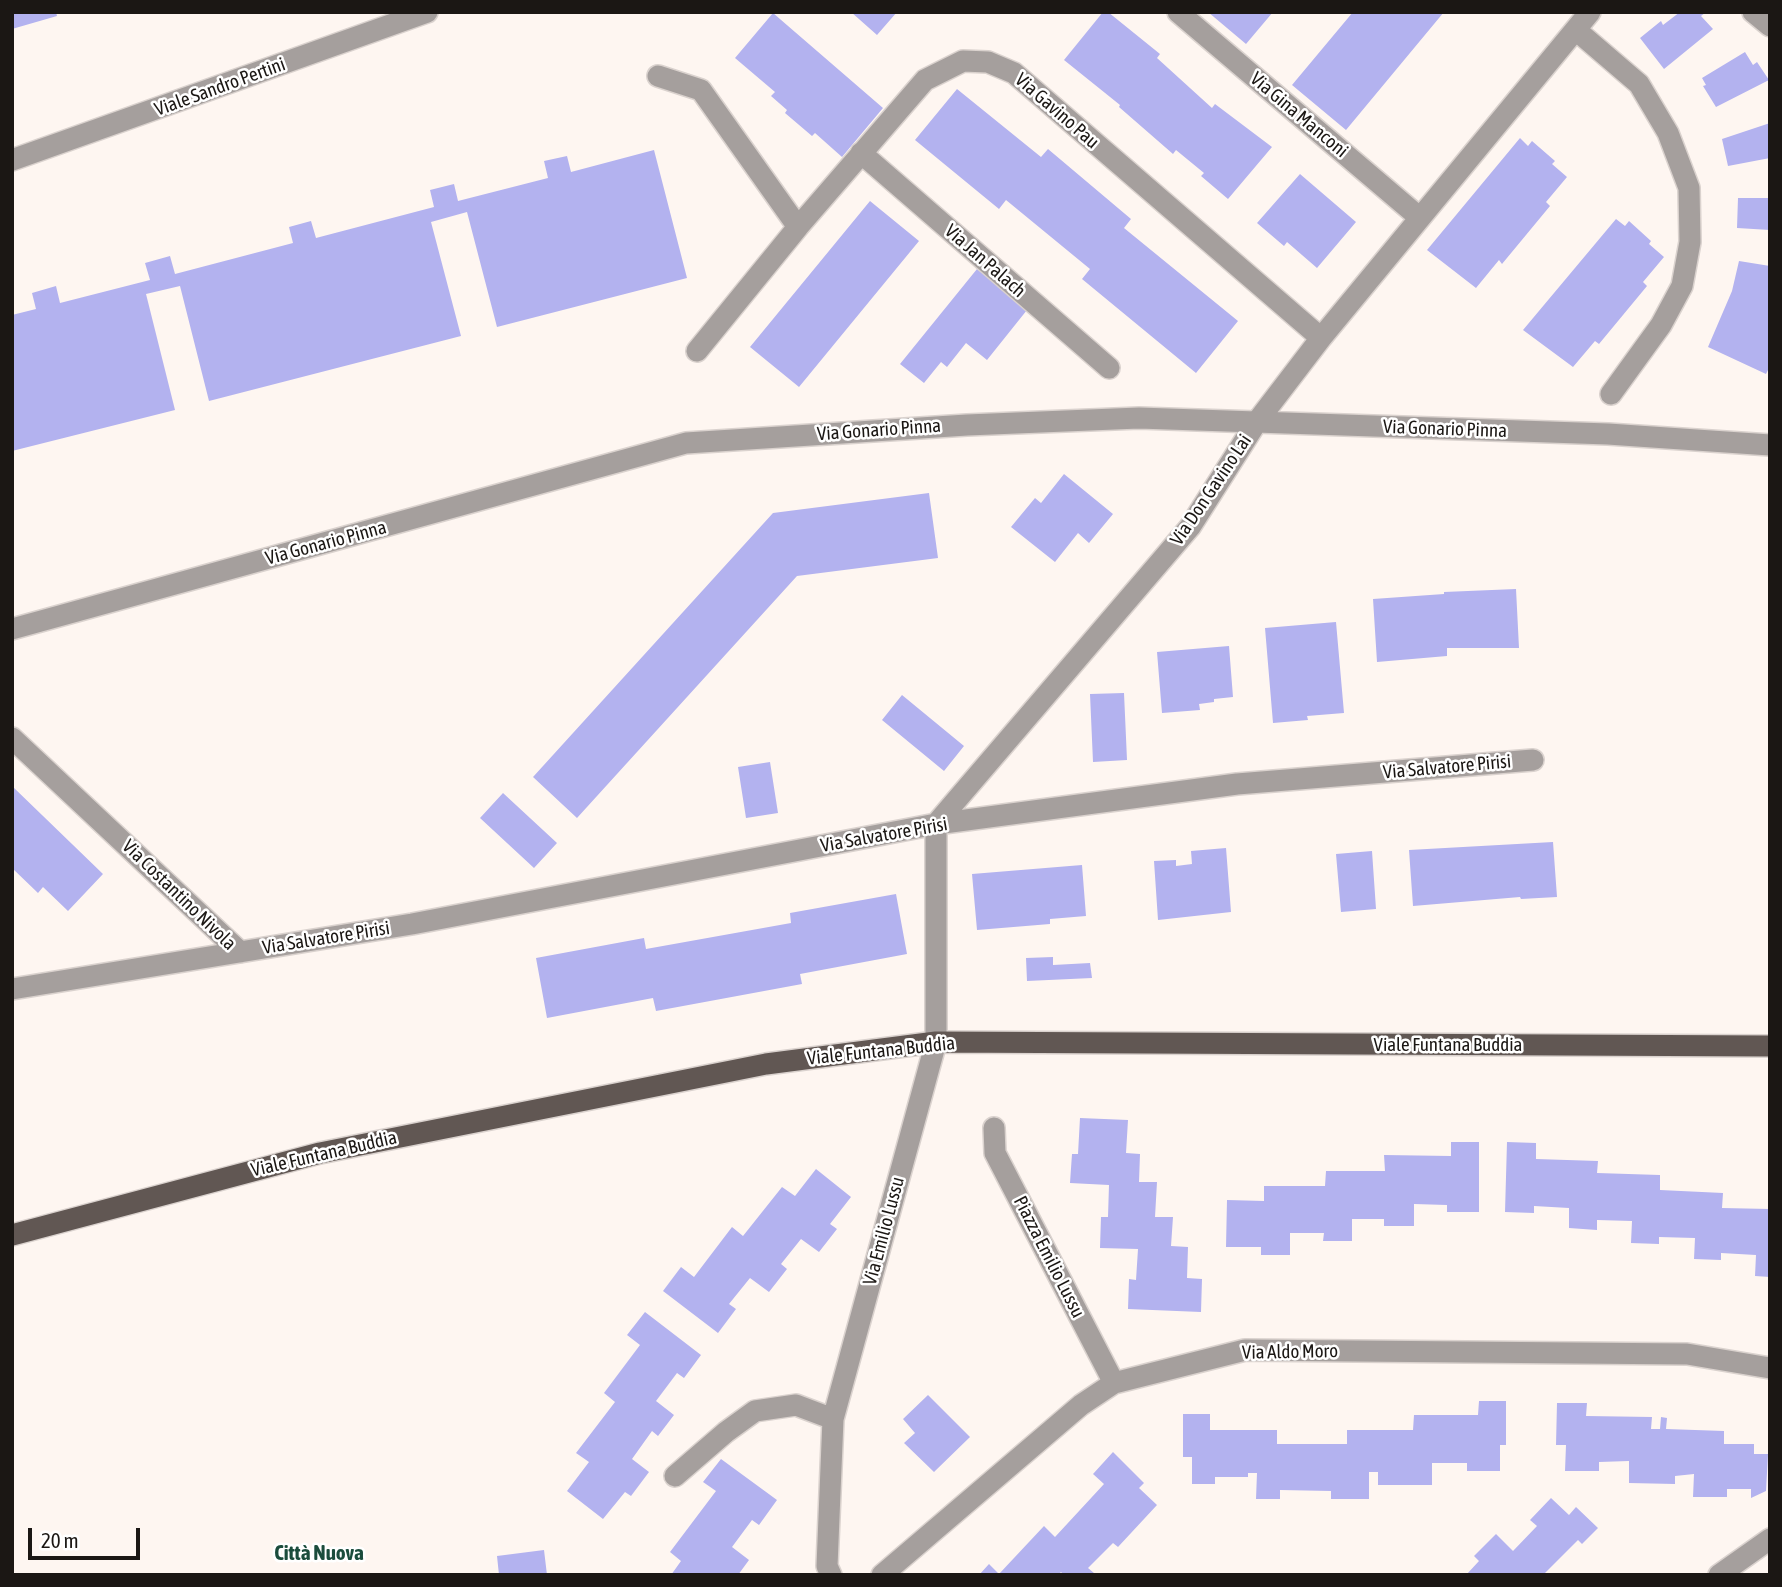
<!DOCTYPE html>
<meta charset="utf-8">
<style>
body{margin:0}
#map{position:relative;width:1782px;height:1587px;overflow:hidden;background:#fef6f1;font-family:"Asap Condensed",sans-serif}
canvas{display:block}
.frame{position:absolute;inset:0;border:14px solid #1b1714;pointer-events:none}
.scale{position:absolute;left:28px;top:1528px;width:112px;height:32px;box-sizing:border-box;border:4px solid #1b1714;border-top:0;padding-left:9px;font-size:21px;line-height:24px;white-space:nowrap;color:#1b1714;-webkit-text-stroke:5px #fff;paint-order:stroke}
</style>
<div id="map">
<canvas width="1782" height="1587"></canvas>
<div class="frame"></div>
<div class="scale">20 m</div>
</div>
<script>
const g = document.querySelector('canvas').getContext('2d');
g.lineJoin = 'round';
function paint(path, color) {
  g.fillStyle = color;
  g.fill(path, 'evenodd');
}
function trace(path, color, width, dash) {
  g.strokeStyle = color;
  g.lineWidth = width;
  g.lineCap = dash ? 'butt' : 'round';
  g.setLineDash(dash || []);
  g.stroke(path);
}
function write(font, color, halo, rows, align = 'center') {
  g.font = font + ' "Asap Condensed",sans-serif';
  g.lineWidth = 5;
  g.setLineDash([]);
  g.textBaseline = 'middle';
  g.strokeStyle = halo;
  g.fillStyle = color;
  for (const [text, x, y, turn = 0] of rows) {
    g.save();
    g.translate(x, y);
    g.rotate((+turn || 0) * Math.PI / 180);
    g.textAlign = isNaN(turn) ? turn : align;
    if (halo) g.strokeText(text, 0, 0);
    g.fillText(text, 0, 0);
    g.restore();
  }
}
const building = new Path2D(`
 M12 12H56L57 16 12 29Z
 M851 12H897L877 35Z
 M1103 12H1108L1160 54 1157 58 1212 108 1215 104 1272 147 1228 199 1201 176 1204 173 1176 150 1173 154 1119 107 1120 105 1064 60Z
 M1208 12H1273L1246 44Z
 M1353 12H1444L1346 130 1292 85Z
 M1680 12H1706L1701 16 1713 29 1664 69 1640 38 1661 21 1663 25Z
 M773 13 883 108 842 157 815 133 812 136 785 113 787 110 771 96 775 92 735 58Z
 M1745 52 1753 65 1757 62 1769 80 1716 107 1703 86 1706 85 1702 78Z
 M957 89 1041 157 1048 149 1131 219 1124 228 1238 321 1196 373 1082 279 1090 269 1006 200 999 209 915 140Z
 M1770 123V158L1728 166 1722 139Z
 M1520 138 1528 146 1532 141 1555 161 1552 164 1567 177 1546 202 1550 206 1502 264 1499 260 1476 288 1427 250Z
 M654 150 687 278 497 327 467 212 431 222 461 336 209 401 180 286 146 294 175 410 12 451V315L36 309 32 293 56 286 60 303 150 280 145 263 170 256 175 274 293 243 289 227 311 221 316 238 434 207 430 190 454 184 458 201 548 178 544 161 567 156 571 172Z
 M1300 174 1356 222 1317 268 1287 242 1284 246 1257 223Z
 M1738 198H1770V230L1737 228Z
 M870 201 919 241 799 387 750 347Z
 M1616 219 1625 226 1629 221 1651 241 1649 244 1664 257 1643 282 1647 286 1599 344 1595 341 1573 367 1523 330Z
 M1739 261 1770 266V366L1766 374 1708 347 1732 291Z
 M977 269 1027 310 987 360 966 343 947 367 941 362 924 383 900 364Z
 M1064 474 1113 514 1089 543 1078 533 1055 562 1011 527 1035 498 1041 503Z
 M929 493 938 558 797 576 577 818 533 777 773 513Z
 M1516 589 1519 648H1447V656L1377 662 1373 599 1444 594V592Z
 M1336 622 1344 713 1307 716 1308 720 1273 723 1265 628Z
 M1229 646 1233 697 1214 699V702L1199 704 1200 710 1162 713 1157 652Z
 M1124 693 1127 760 1093 762 1090 694Z
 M902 695 964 746 944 771 882 720Z
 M770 762 778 813 746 818 738 767Z
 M12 786 103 874 68 911 43 887 38 893 12 868Z
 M503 793 557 843 534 868 480 818Z
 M1553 842 1557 897 1521 899 1520 897 1413 906 1409 850Z
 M1226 848 1231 912 1158 920 1154 861 1176 860V866L1192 864 1191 851Z
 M1372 851 1376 909 1341 912 1336 854Z
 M1082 865 1086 916 1050 919V924L977 930 972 874Z
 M896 894 907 954 800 974 802 984 656 1011 653 998 547 1018 536 958 644 938 646 949 791 923 790 913Z
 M1053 957V965L1090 963 1092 978 1027 981 1026 958Z
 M1080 1118 1128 1120 1126 1153 1140 1154 1139 1182H1157L1155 1217H1173L1171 1246 1188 1247 1187 1278 1202 1279 1201 1312 1128 1309 1129 1279 1136 1280 1138 1249 1100 1248 1101 1217H1108L1109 1185 1070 1183 1072 1154H1078Z
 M1451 1142H1479V1212H1447V1205L1414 1204V1226H1384V1219H1352V1241H1323L1324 1233H1290V1255H1261V1247H1226L1227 1200 1264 1201V1186H1325L1326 1171H1385L1384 1155 1451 1156Z
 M1507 1142 1536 1143V1159L1598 1161 1597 1173 1660 1175V1190L1723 1193 1722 1208 1770 1209V1277L1755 1276 1756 1255 1721 1253V1260L1694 1259 1695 1238 1659 1237V1244L1631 1243 1632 1221 1597 1220V1230L1569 1228V1208L1534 1206V1213L1505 1212Z
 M816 1169 851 1197 830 1224 837 1229 819 1252 801 1239 781 1264 787 1269 769 1292 750 1278 729 1304 736 1309 718 1333 663 1291 681 1267 694 1277 732 1227 743 1236 782 1187 795 1196Z
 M645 1312 701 1355 684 1378 677 1373 656 1401 674 1415 658 1436 652 1431 632 1459 649 1472 631 1496 625 1492 603 1519 567 1491 589 1462 576 1453 615 1402 604 1393 640 1345 627 1335Z
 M928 1395 970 1437 934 1472 904 1443 915 1433 903 1419Z
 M1479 1401H1506V1445H1500V1471H1467V1463H1432V1485H1378V1472H1369V1499H1331V1491L1280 1490V1499H1256L1257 1473H1248V1477H1215V1484H1192V1457H1183V1414H1210V1430H1277V1444H1347V1430H1413L1414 1415H1478Z
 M1557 1403H1587L1586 1416 1652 1417 1651 1429H1660L1661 1417 1667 1418 1666 1429 1724 1431V1444H1754V1454H1768L1766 1491 1751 1498V1489H1727V1497H1693L1694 1474 1675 1476V1484L1629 1483V1461L1599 1462V1471H1565L1566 1445H1556Z
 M1113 1452 1144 1483 1139 1488 1157 1505 1118 1547 1113 1543 1088 1568 1094 1573 1093 1575H1064L1061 1572 1058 1575H979L989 1564 999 1574 1044 1526 1055 1537 1104 1484 1093 1474Z
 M721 1459 777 1500 759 1525 752 1520 732 1547 749 1560 738 1575H671L681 1561 670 1552 716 1491 703 1482Z
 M1551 1498 1569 1515 1576 1507 1598 1528 1582 1544 1578 1540 1543 1575H1466L1479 1561 1474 1556 1496 1534 1513 1551 1537 1526 1530 1520Z
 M544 1550 547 1575H499L497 1556Z`);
const minor = new Path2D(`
 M1178 12 1420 218
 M1753 12 1770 26
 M1576 30 1639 84 1668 133 1689 188 1690 242 1682 286 1661 325 1611 394
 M658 76 701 90 798 227 925 80 963 61 988 62 1014 73 1321 338
 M861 153 1109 368
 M12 160 427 12
 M697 351 798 227
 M12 629 686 443 967 425 1139 418 1608 434 1770 445
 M12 738 240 952
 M12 989 412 924 936 824 1237 784 1533 760
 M994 1128 995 1153 1114 1383
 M675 1476 726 1432 755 1411 796 1405 833 1419
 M831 1575 827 1566 833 1419 936 1042V824L1190 527 1256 423 1321 338 1590 12
 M882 1575 1081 1405 1114 1383 1245 1350 1687 1354 1770 1368
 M1719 1575 1770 1539`);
const major = new Path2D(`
 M12 1235 320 1153 766 1064 936 1042 1770 1046`);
const streetNames = [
 ["Viale Sandro Pertini",220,87,-20],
 ["Via Gavino Pau",1057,111,41],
 ["Via Gina Manconi",1299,115,40],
 ["Via Jan Palach",985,261,41],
 ["Via Gonario Pinna",1445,429,2],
 ["Via Gonario Pinna",879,430,-4],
 ["Via Don Gavino Lai",1211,490,-56],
 ["Via Gonario Pinna",326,543,-15],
 ["Via Salvatore Pirisi",1447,767,-5],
 ["Via Salvatore Pirisi",884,835,-10],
 ["Via Costantino Nivola",179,895,44],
 ["Via Salvatore Pirisi",326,938,-9],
 ["Viale Funtana Buddia",1448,1045],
 ["Viale Funtana Buddia",881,1051,-6],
 ["Viale Funtana Buddia",324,1154,-13],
 ["Via Emilio Lussu",884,1231,-75],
 ["Piazza Emilio Lussu",1049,1257,63],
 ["Via Aldo Moro",1290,1352,-1]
];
const neighbourhoodNames = [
 ["Città Nuova",319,1553]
];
paint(building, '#b3b2ef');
trace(minor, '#dad2ce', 24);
trace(major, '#dad2ce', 24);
trace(minor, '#a59f9d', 21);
trace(major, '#615753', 21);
write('19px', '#1b1714', '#fff', streetNames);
write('bold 21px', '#1b4c3c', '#fff', neighbourhoodNames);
</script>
